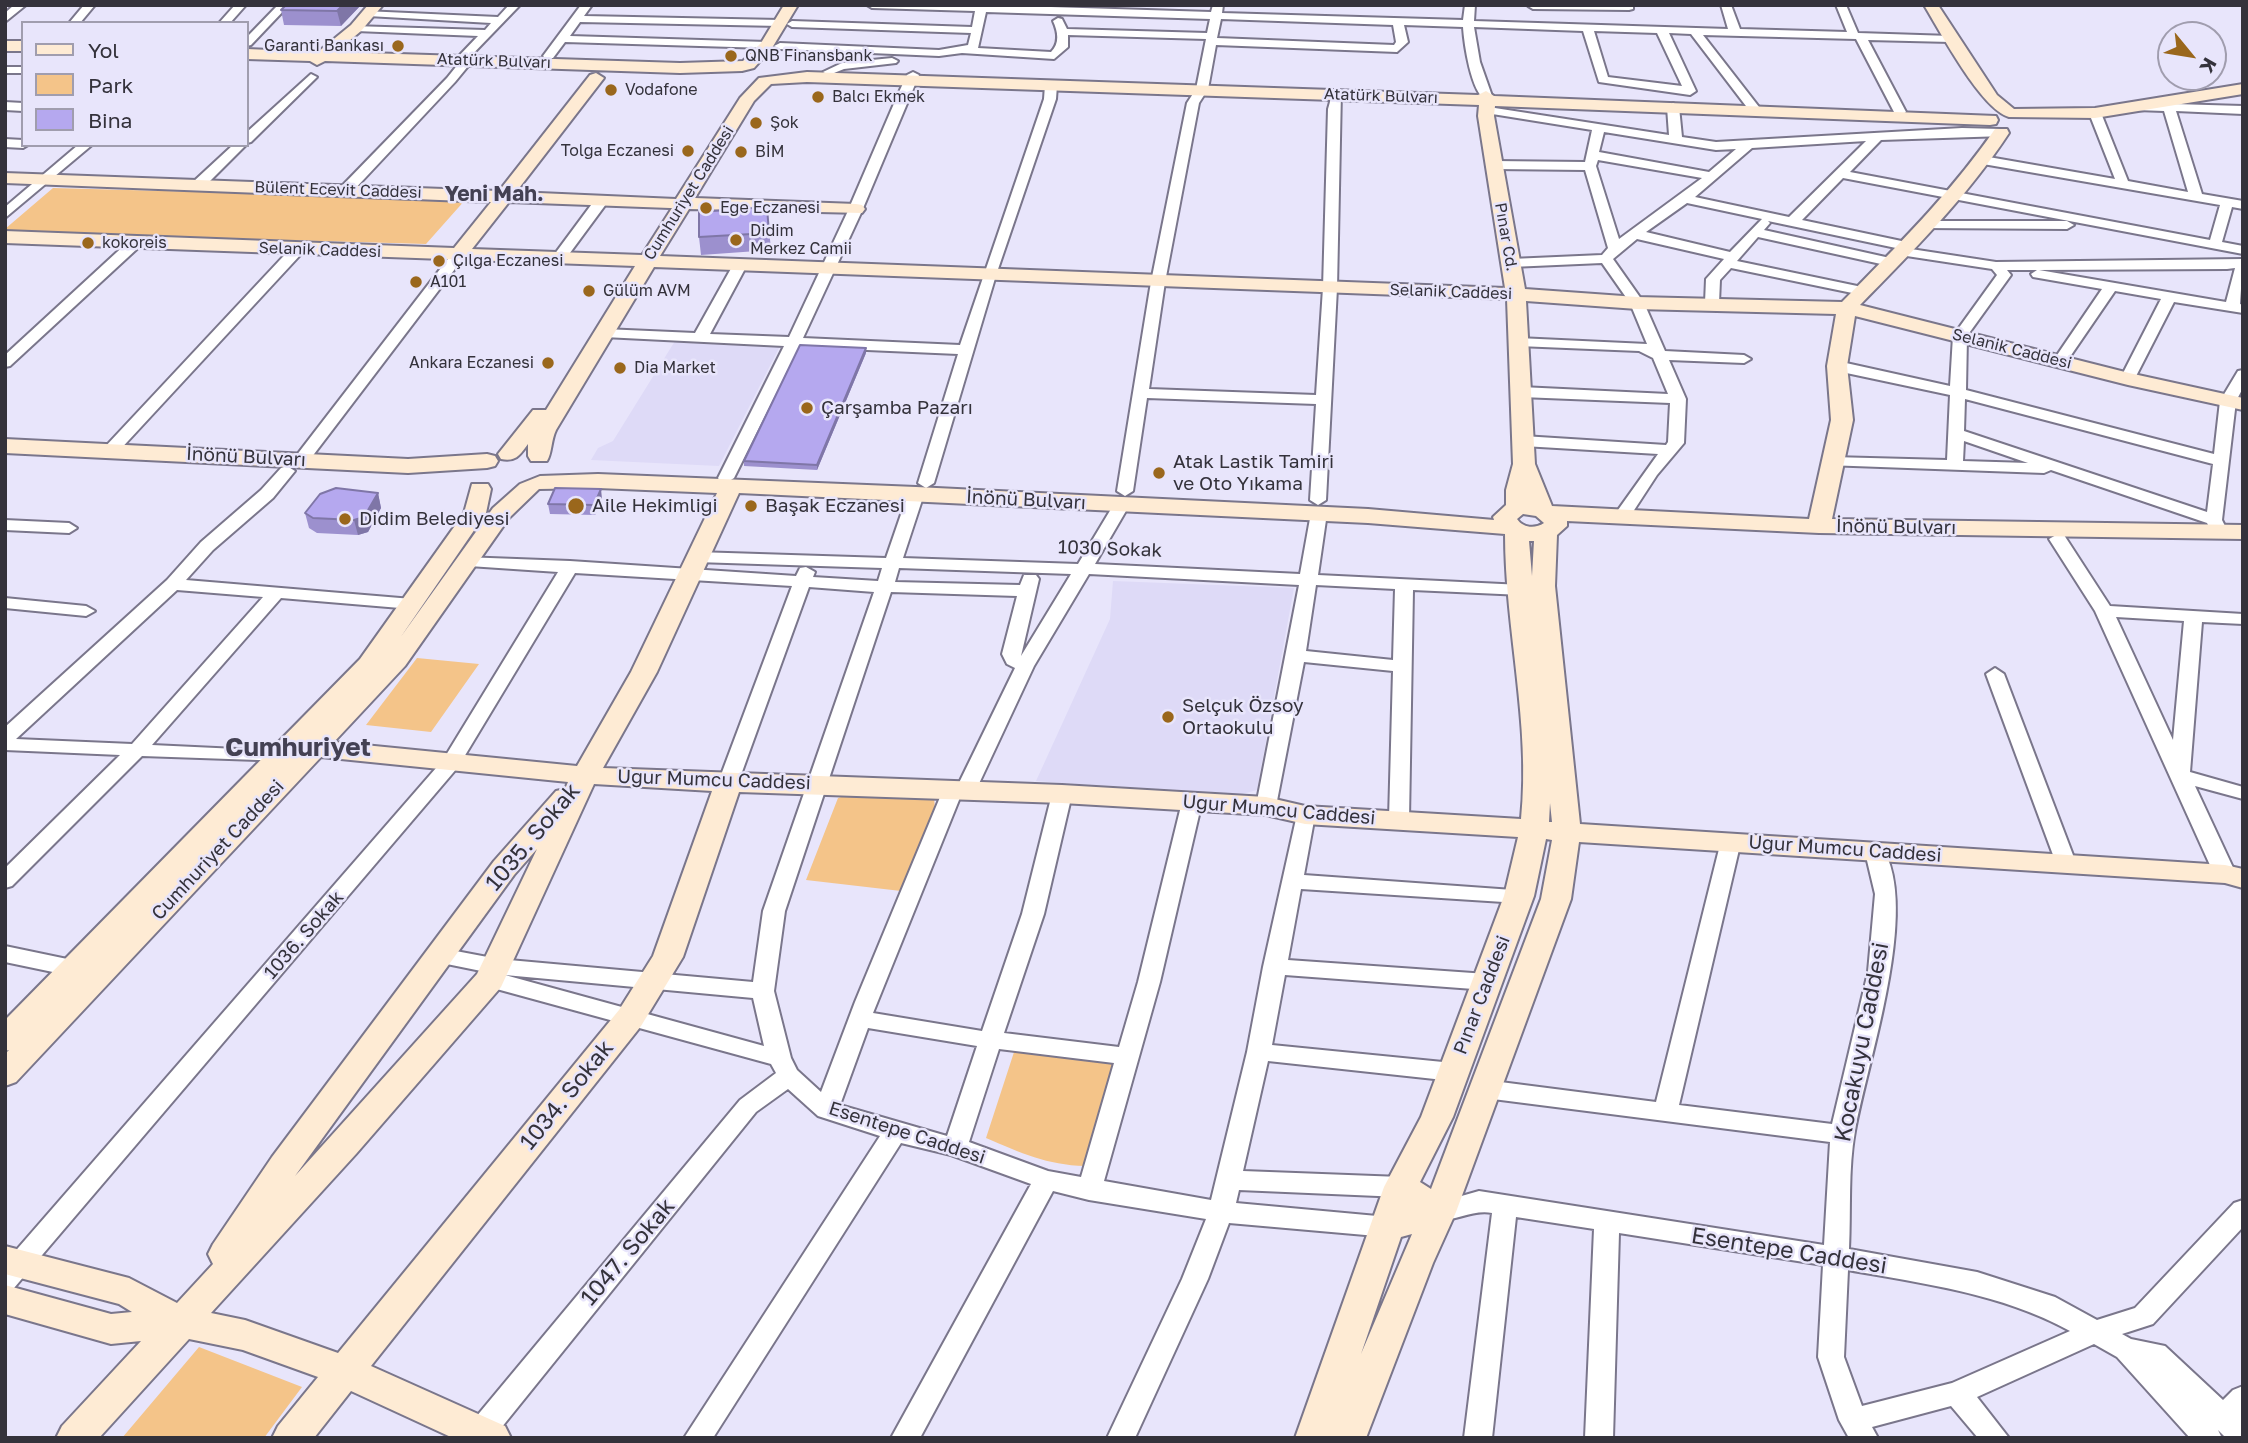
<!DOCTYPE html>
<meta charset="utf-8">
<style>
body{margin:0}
#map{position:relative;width:2248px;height:1443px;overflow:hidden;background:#e8e5fb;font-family:"Golos Text",sans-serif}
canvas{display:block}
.frame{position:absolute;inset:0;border:7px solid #34323b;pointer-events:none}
.legend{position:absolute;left:21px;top:21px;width:228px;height:126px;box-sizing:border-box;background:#e8e5fb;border:2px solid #a09dae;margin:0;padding:9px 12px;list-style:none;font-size:21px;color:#34323b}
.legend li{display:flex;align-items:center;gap:14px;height:35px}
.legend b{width:35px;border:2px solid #a09dae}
.north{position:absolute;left:2157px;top:21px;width:70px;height:70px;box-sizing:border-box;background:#e8e5fb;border:2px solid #a09dae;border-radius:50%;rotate:120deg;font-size:19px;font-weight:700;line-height:28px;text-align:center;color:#34323b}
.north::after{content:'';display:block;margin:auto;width:24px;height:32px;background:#9a671c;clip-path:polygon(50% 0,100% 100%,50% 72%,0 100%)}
</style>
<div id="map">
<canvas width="2248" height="1443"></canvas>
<div class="frame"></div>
<ul class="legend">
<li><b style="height:9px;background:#feebd4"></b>Yol</li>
<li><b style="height:19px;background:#f4c489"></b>Park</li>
<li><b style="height:19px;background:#b5a8ef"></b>Bina</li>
</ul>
<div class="north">K</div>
</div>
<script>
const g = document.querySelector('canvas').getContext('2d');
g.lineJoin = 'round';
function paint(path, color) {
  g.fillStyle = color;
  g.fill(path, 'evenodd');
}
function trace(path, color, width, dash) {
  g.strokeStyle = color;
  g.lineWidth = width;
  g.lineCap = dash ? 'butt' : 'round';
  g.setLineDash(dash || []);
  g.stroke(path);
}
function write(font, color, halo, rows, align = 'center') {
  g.font = font + ' "Golos Text",sans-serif';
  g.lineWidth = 5;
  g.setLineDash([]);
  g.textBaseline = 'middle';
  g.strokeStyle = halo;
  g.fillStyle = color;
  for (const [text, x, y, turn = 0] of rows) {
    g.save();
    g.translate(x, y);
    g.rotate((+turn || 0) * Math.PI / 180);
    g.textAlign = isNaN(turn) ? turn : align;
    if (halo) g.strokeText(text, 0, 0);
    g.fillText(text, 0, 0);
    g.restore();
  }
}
const built = new Path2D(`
 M675 341 780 346 719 466 591 460 598 448 613 441Z
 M1113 581 1294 588 1257 790 1235 796 1036 781 1110 619Z`);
const green = new Path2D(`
 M53 188 466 199 426 244 5 232V229Z
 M417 658 479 664 431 732 366 725Z
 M852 793 934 798 935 808 901 891 806 880 838 798Z
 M1016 1046 1115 1059 1085 1166C1047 1165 1021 1153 986 1138Z
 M199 1347 302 1387 264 1438H122Z`);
const street = new Path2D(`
 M14 5H26L5 22V13Z
 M84 5H95L80 23H69Z
 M235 5H246L230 23H219Z
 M278 5H289L251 45 247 46V37Z
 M509 5H520L465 62 469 65 455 82 351 193H341V187L447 78 459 63 455 60 457 58 478 36 356 31 352 30V26L485 30 491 23 368 16 364 15V11L498 17Z
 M581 5H592L584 16 780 20 785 23 780 26 580 22 570 36 767 42 773 45 767 48 565 42 553 58H545L543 56Z
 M867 5H987L1211 12 1213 5H1223L1222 13 1463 20 1465 5H1475L1474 21 1728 29 1721 5H1731L1740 29 1847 32 1836 5H1846L1858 33 1951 36 1957 39 1951 42 1868 40 1906 112 1900 116 1894 112 1856 39 1703 35 1759 107 1753 111 1749 110 1691 34 1669 33 1696 91 1690 95 1599 82 1583 31 1474 27 1480 62 1492 96 1486 100C1471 93 1464 43 1463 27L1404 25 1408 42 1397 52 1216 45 1208 89 1199 103 1165 282 1149 389 1316 395 1323 288 1328 109 1333 91H1341L1337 288 1326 500 1318 505 1310 500 1316 404 1147 398 1133 491 1125 496 1117 491 1151 282 1187 103 1196 89 1206 39 1068 35V47L1054 59 962 53 939 56 780 49 774 46 780 43 939 50 968 45 971 33 792 27 787 24 792 21 972 27 975 11 872 8ZM986 12 1210 19 1207 33 1067 29 1062 19 1058 18 1053 21C1058 32 1060 43 1051 52L978 48ZM1221 19 1393 25 1396 42 1394 45 1217 38ZM1594 31 1657 33 1682 86 1608 77Z
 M1633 5V9L1629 10 1533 9 1528 6Z
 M892 58 898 61 896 63 844 69 829 75 823 72 842 63Z
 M5 67H23V73H5Z
 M913 72 919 75 861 213 803 338 960 345 1044 99 1045 85 1051 81 1057 85 1056 99 996 275 934 483 926 488 918 483 958 354 799 347 734 478 726 483 720 481 718 478 784 346 604 337 597 333 604 329 695 333 733 265 740 261 747 265 710 334 789 337 847 213 899 92 907 75Z
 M311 74 317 77 315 79 251 142 247 143V132Z
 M2167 98 2174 104 2243 106V114L2176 111 2202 194 2243 201V209L2232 207 2222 242 2243 246V254L1843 178 1802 220 1911 243V249L1996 262 2243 259 2240 304 2243 305V313L2174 302 2133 382 2128 384 2120 379 2161 299 2115 291 2065 364 2060 365 2053 361 2102 289 2033 277 2031 274 2037 270H2007L2011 275 1967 336 1966 390 2214 454 2220 401 2238 371 2243 370V388L2236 401 2222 520 2228 532 2226 536H2214L2207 523 2051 470 2044 473 1826 465 1824 462 1832 457 1947 460 1950 395 1837 371 1829 366 1837 361 1950 386 1953 336 1997 275 1992 269 1900 255 1893 251 1896 248 1768 221 1770 223 1764 230 1890 258 1897 262 1890 266 1758 237 1737 261 1862 287 1869 291 1862 295 1731 268 1720 280 1719 303 1712 307 1705 303 1706 279 1724 259 1637 239 1613 259 1644 303 1665 351 1744 355 1751 359 1744 363 1669 360 1686 399 1684 443 1657 475 1627 521H1615L1613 517 1658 454 1523 446 1515 441 1523 436 1666 445 1668 442 1670 403 1521 397 1513 392 1521 387 1668 394 1653 358 1639 351 1518 346 1511 342 1518 338 1647 344 1630 303 1602 263 1511 267 1504 263 1511 259 1602 255 1608 248 1585 170 1494 169 1488 165 1494 161 1585 162 1592 130 1486 113 1480 109 1482 106 1669 135 1667 107 1673 103 1679 107 1682 137 1716 142 1962 128 2001 129 2005 130V136L1881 140 1850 172 2210 240 2220 205 1983 164 1977 160 1983 156 2115 179 2089 113 2095 109 2101 113 2128 181 2188 192 2164 111 2136 110 2130 106 2136 102 2161 103ZM1604 132 1716 150 1736 149 1709 172 1599 152ZM1866 141 1789 217 1695 197 1752 148ZM1598 160 1702 178 1619 239 1596 166ZM1687 203 1762 219 1730 252 1646 232ZM2235 268 2226 302 2039 270 2227 269ZM1965 399 2213 464 2207 512 1964 431ZM1964 441 2028 463 1963 461Z
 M5 102 23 103V111L5 110Z
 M5 139 23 140V145H28L23 148 5 147Z
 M78 145H92L5 218V207Z
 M233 145H246L203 188H193V182Z
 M602 196 609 200 564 261H554V255L597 197Z
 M1928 221H2067L2074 225 2067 229 1923 228 1921 225Z
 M134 240 139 241V247L10 366 5 367V355L129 241Z
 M298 245 303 246V252L116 454H104L102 451 104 448 293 246Z
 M459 250 466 254 464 257 308 462H296L294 459 296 456 454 251Z
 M287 466 295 471 273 498 213 550 186 580 412 599 421 604 412 609 281 598 152 745 280 751 287 753 290 757 287 761 142 756 12 886 5 888V868L120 755 5 750V727L167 580 201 542 261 490 281 468ZM177 590 263 597 132 744 16 739Z
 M916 489 924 494 903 558 1078 564 1114 504 1122 499 1130 504 1095 564 1300 574 1311 513 1319 508 1327 513 1318 575 1522 585 1531 590 1522 595 1413 590 1409 819 1406 824H1392L1389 819 1393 671 1304 662 1276 806 1273 811H1259L1256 806 1299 585 1089 574 1034 666 976 790 973 794 961 795 873 1013 982 1031 1022 914 1052 794 1055 790H1069L1072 794 1044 914 1004 1033 1119 1047 1138 982 1182 802 1185 797H1199L1202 802 1160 982 1104 1181 1211 1200 1247 1052 1263 967 1298 810H1312L1315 815 1304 875 1527 891 1530 896 1527 901 1519 903 1301 889 1288 960 1487 974 1495 976 1498 982 1495 988 1487 990 1285 975 1272 1045 1453 1063 1461 1066 1465 1072 1461 1078 1453 1081 1268 1061 1243 1171 1401 1177 1410 1180 1413 1187 1410 1194 1401 1197 1239 1190 1236 1203 1388 1217 1397 1220 1401 1227 1397 1234 1388 1237 1229 1223 1208 1279 1135 1438H1107L1182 1279 1206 1219 1089 1200 1053 1191 920 1438H891L1031 1184 951 1155 901 1143 713 1438H684L880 1136 818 1116 788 1089 756 1112 493 1438H462L466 1429 740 1100 776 1073 771 1064 482 985 479 979 486 972 432 961 429 956 432 951 440 948 498 959 753 982 763 911 874 592 809 587 738 783 735 787H721L718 783 792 586 575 573 458 767 14 1288 5 1291V1263L443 760 558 572 469 566 463 565 460 561 463 557 570 561 796 576 800 568 806 567 815 572 813 577 878 581 882 568 696 562 687 557 696 552 886 558 908 494ZM899 568 1071 574 1021 656 1039 579 1036 575H1024L1020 585 895 582ZM1316 585 1395 589 1393 660 1306 651ZM891 592 1017 596 1002 654 1007 664 1015 668 958 785 946 786 943 790 855 1002 821 1092 797 1070 791 1058 774 991 785 911ZM505 975 753 998 764 1046ZM868 1028 977 1046 947 1136 840 1105ZM999 1049 1114 1063 1081 1177 1048 1171 969 1142Z
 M5 520 69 523 77 528 69 533 5 530Z
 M2058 534 2064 535 2110 606 2243 614V624L2202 622 2190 772 2243 787V799L2195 786 2236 874 2232 879H2218L2214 874 2095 611 2049 539ZM2116 617 2184 621 2173 740Z
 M5 598 86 606 95 611 86 616 5 608Z
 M1995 668 2004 674 2076 863 2073 868H2059L2056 863 1986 674Z
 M1731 834 1738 836 1741 841 1679 1105 1832 1124 1868 972 1875 894 1865 852 1868 847H1882C1921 908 1867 1062 1855 1131 1848 1169 1851 1211 1849 1249L1977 1272 2055 1297 2097 1320 2135 1308 2234 1203 2243 1200V1227L2153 1324 2122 1334 2131 1339 2165 1346 2223 1400 2233 1390 2243 1386V1438H2226L2218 1430 2222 1438H2190L2117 1357 2094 1344 1977 1397 2009 1438H1978L1951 1406 1872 1427 1878 1438H1849L1839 1420 1818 1357 1823 1265 1619 1233 1613 1438H1585L1594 1229 1516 1217 1492 1438H1464L1492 1213C1470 1209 1450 1225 1430 1219L1426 1212 1430 1205 1479 1191 1824 1245 1830 1142 1485 1098 1477 1095 1473 1089 1477 1083 1485 1080 1656 1102 1721 841 1724 836ZM1848 1270C1924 1284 2001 1293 2070 1331L1952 1383 1862 1406 1844 1357Z
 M5 946 72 960 80 963 83 968 80 973 72 976 5 962Z`);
const secondary = new Path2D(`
 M368 5H383L361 31 336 52 680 63 743 61 761 43 784 5H798L772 48 754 68 742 71 680 73 325 61 317 65 310 61 247 59V49L318 52 351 25Z
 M1924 5H1938L1997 95 2014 109 2095 108 2243 84V94L2095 118 2009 117C1981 109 1941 33 1924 5Z
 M5 41H23V51H5Z
 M807 72 1478 95 1486 91 1494 96 1996 116 1998 120 1996 124 1990 125 1495 106 1494 116 1525 289 1637 297 1842 302C1896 247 1951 193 1995 129H2007L2009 133C1967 197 1913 251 1860 305L2129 373 2243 398V410L2128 385 1855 316 1847 366 1853 420 1832 519 2243 525V539L1819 533 1567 521V526L1557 535 1555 586 1580 824 2225 865 2243 869V888L2225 883 1579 842 1571 899 1456 1212 1433 1263 1366 1438H1295L1384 1187 1421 1117 1504 896 1518 837 1305 824 1266 815 1062 803 739 792 683 957 641 1026 371 1366 505 1426 511 1438H453L351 1391 314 1438H272L278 1426 318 1377 243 1350 189 1339 99 1438H56L62 1426 141 1341 111 1344 5 1314V1285L111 1314 132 1312 119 1304 5 1274V1246L129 1278 177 1303 213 1264 208 1254 213 1244 272 1157 494 861 556 791 565 789 568 782 321 757 16 1082 5 1086V1054L9 1050 5 1051V1020L360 659 464 513 472 484H488L491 489 486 513 400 638 493 508 520 484 540 476 598 474 916 487 1368 509 1494 520 1493 517 1506 505V490L1513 464 1507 299 654 267 556 430C551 440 552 453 547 461H531L528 456V444C520 455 516 462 501 459L498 454 533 410H546L635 266 5 243V231L454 248 491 202 5 183V173L499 191 590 75 596 73 604 78 516 192 676 199 740 98 759 78ZM807 82 1479 105 1478 116 1505 288 660 256 689 209 862 213 865 209 862 205 856 204 695 198 754 101 771 84ZM509 202 670 208H672L642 255 472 249ZM1526 301 1637 309 1836 314 1827 366 1831 420 1809 519 1552 506 1535 464ZM598 488 717 493 631 672 577 766 334 742 405 666 509 518 539 489ZM739 493 1368 523 1505 534C1505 630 1531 724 1521 819L1305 806 1266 797 1062 785 603 768 657 672ZM1523 514 1536 516 1544 523C1535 529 1523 528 1517 519ZM1529 541H1534L1532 576ZM594 784 712 791 653 956 619 1010 338 1353 245 1320 211 1313 356 1154 501 987ZM1550 803 1552 822H1549ZM1546 839 1552 840 1541 899 1431 1189 1420 1182 1453 1117 1534 896ZM537 849 477 974 295 1176 514 875ZM1412 1234 1361 1354 1401 1237Z
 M5 439 408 459 487 454 495 456 498 461 495 466 487 468 408 473 5 453Z`);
const wall = new Path2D(`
 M361 5 341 26 284 25 281 10Z
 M767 207 771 250 701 255 699 237Z
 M866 353 817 470 744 466V461Z
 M378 493 381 508 368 532 358 535 317 533 309 528 305 513Z
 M602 499 595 515 550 514 548 504Z`);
const shadedWall = new Path2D(`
 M343 5H361L341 26 337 11Z
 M866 348V353L817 470V465Z
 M601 489 602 499 595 515 594 505Z
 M378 493 381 508 368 532 358 535 354 520Z`);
const building = new Path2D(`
 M286 5H343L337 11 281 10Z
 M767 207 769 233 699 237V212Z
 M800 345 866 348 817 465 744 461Z
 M336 488 378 493 364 517 354 520 313 518 305 513 320 494Z
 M555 488 601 489 594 505 548 504Z`);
const markers = [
 [398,46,7,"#9a671c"],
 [731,56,7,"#9a671c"],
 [611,90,7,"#9a671c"],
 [818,97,7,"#9a671c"],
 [756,123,7,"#9a671c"],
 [688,151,7,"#9a671c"],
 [741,152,7,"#9a671c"],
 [706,208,7,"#9a671c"],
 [736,240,7,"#9a671c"],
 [88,243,7,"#9a671c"],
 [439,261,7,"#9a671c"],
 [416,282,7,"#9a671c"],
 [589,291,7,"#9a671c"],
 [548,363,7,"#9a671c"],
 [620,368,7,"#9a671c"],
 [807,408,7,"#9a671c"],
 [1159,473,7,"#9a671c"],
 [576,506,9,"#9a671c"],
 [751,506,7,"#9a671c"],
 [345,519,7,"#9a671c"],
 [1168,717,7,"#9a671c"]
];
const farPoinames = [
 ["Garanti Bankası",384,46,"right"],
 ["QNB Finansbank",745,56],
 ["Vodafone",625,90],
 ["Balcı Ekmek",832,97],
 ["Şok",770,123],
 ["Tolga Eczanesi",674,151,"right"],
 ["BİM",755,152],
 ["Ege Eczanesi",720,208],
 ["Didim",750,231],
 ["Merkez Camii",750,249],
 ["kokoreis",102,243],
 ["Çılga Eczanesi",453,261],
 ["A101",430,282],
 ["Gülüm AVM",603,291],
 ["Ankara Eczanesi",534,363,"right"],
 ["Dia Market",634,368]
];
const farStreetnames = [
 ["Atatürk Bulvarı",494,61,2],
 ["Atatürk Bulvarı",1381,96,2],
 ["Bülent Ecevit Caddesi",338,190,2],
 ["Cumhuriyet Caddesi",689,193,-58],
 ["Pınar Cd.",1506,237,80],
 ["Selanik Caddesi",320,250,2],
 ["Selanik Caddesi",1451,292,2],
 ["Selanik Caddesi",2012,349,14]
];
const poiNames = [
 ["Çarşamba Pazarı",821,408],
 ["Atak Lastik Tamiri",1173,462],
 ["ve Oto Yıkama",1173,484],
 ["Aile Hekimliği",592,506],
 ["Başak Eczanesi",765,506],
 ["Didim Belediyesi",359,519],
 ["Selçuk Özsoy",1182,706],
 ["Ortaokulu",1182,728]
];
const streetNames = [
 ["İnönü Bulvarı",246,457,3],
 ["İnönü Bulvarı",1026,500,3],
 ["İnönü Bulvarı",1896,527,1],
 ["1030 Sokak",1110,549,2],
 ["Uğur Mumcu Caddesi",714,780,2],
 ["Uğur Mumcu Caddesi",1279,810,5],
 ["Uğur Mumcu Caddesi",1845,849,4],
 ["Cumhuriyet Caddesi",218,850,-47],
 ["1036. Sokak",304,935,-49],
 ["Pınar Caddesi",1482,995,-69],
 ["Esentepe Caddesi",907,1133,18]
];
const farDistrictnames = [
 ["Yeni Mah.",494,194]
];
const nearStreetnames = [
 ["1035. Sokak",533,837,-50],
 ["Kocakuyu Caddesi",1862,1042,-79],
 ["1034. Sokak",567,1095,-51],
 ["Esentepe Caddesi",1789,1251,9],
 ["1047. Sokak",628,1252,-50]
];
const districtNames = [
 ["Cumhuriyet",298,748]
];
paint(built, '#dedaf7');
paint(green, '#f4c489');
trace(street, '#7a768b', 4);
trace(secondary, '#7a768b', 4);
paint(street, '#fff');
paint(secondary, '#feebd4');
paint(wall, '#9c90ce');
paint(shadedWall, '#7f76a7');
paint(building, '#b5a8ef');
trace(building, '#7f76a7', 2);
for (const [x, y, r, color] of markers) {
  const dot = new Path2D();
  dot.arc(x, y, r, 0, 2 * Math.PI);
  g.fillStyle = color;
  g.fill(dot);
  trace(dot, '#e8e5fb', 2.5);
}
write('16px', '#34323b', '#e8e5fb', farPoinames, 'left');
write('16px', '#34323b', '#e8e5fb', farStreetnames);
write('19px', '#34323b', '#e8e5fb', poiNames, 'left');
write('19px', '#34323b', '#e8e5fb', streetNames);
write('bold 21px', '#444153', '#e8e5fb', farDistrictnames);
write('23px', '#34323b', '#e8e5fb', nearStreetnames);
write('bold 26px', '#444153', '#e8e5fb', districtNames);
</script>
